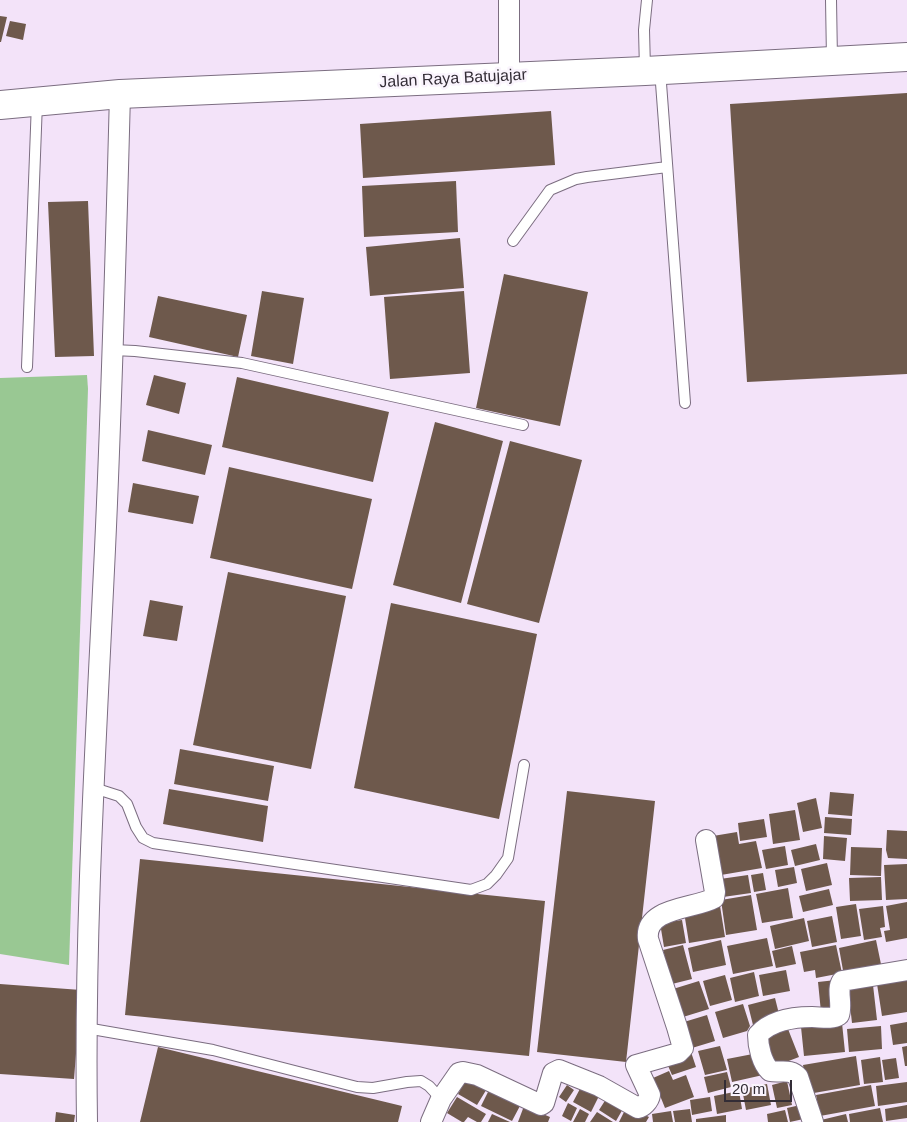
<!DOCTYPE html>
<style>
body{margin:0}
#map{position:relative;width:907px;height:1122px;overflow:hidden;background:#f3e3f9;font-family:Helvetica,sans-serif}
canvas{display:block}
.scale{position:absolute;left:724px;top:1080px;width:68px;height:22px;box-sizing:border-box;border:2px solid #332d36;border-top:0;padding-left:6px;font-size:15px;line-height:18px;white-space:nowrap;color:#332d36;-webkit-text-stroke:4px #faf4fd;paint-order:stroke}
</style>
<div id="map">
<canvas width="907" height="1122"></canvas>
<div class="scale">20 m</div>
</div>
<script>
const g = document.querySelector('canvas').getContext('2d');
g.lineJoin = 'round';
function paint(path, color) {
  g.fillStyle = color;
  g.fill(path, 'evenodd');
}
function trace(path, color, width, dash) {
  g.strokeStyle = color;
  g.lineWidth = width;
  g.lineCap = dash ? 'butt' : 'round';
  g.setLineDash(dash || []);
  g.stroke(path);
}
function write(font, color, halo, rows, align = 'center') {
  g.font = font + ' Helvetica,sans-serif';
  g.lineWidth = 5;
  g.setLineDash([]);
  g.textBaseline = 'middle';
  g.strokeStyle = halo;
  g.fillStyle = color;
  for (const [text, x, y, turn = 0] of rows) {
    g.save();
    g.translate(x, y);
    g.rotate((+turn || 0) * Math.PI / 180);
    g.textAlign = isNaN(turn) ? turn : align;
    if (halo) g.strokeText(text, 0, 0);
    g.fillText(text, 0, 0);
    g.restore();
  }
}
const green = new Path2D(`
 M87 375 88 389 69 965 0 954V378Z`);
const building = new Path2D(`
 M0 16 7 17 1 42H0Z
 M10 21 26 24 23 40 6 36Z
 M907 93V374L747 382 730 104Z
 M551 111 555 165 363 178 360 124Z
 M456 181 458 232 364 237 362 186Z
 M88 201 94 356 55 357 48 202Z
 M460 238 464 288 370 296 366 247Z
 M504 274 588 292 560 426 476 408Z
 M262 291 304 298 293 364 251 356Z
 M464 291 470 373 390 379 384 297Z
 M158 296 247 315 238 357 149 337Z
 M154 375 186 383 179 414 146 405Z
 M237 377 389 412 373 482 222 447Z
 M435 422 503 441 461 603 393 585Z
 M148 430 212 445 205 475 142 461Z
 M510 441 582 460 539 623 467 604Z
 M229 467 372 499 352 589 210 558Z
 M133 483 199 496 193 524 128 512Z
 M228 572 346 596 311 769 193 745Z
 M150 600 183 606 177 641 143 636Z
 M391 603 537 634 499 819 354 788Z
 M180 749 274 766 268 801 174 784Z
 M169 789 268 806 263 842 163 824Z
 M567 791 655 801 626 1062 537 1052Z
 M830 792 854 794 852 816 828 814Z
 M816 798 822 828 803 832 797 803Z
 M795 810 800 840 773 844 769 814Z
 M825 817 852 819 851 835 824 833Z
 M764 819 767 837 740 841 738 823Z
 M887 830 907 831V859L888 858 886 850Z
 M737 832 739 844 756 841 762 868 721 875 713 836Z
 M824 836 847 838 845 861 823 859Z
 M816 844 820 860 795 866 791 850Z
 M785 846 788 865 766 869 762 850Z
 M851 847 882 848 881 876 850 875Z
 M140 859 545 901 529 1056 125 1015Z
 M827 863 832 885 806 891 801 869Z
 M907 864V899L886 900 884 865Z
 M794 867 797 883 778 887 775 870Z
 M763 873 766 890 754 892 751 875Z
 M748 875 751 893 723 897 720 879Z
 M881 877 882 900 850 901 849 878Z
 M788 888 793 918 762 923 756 894Z
 M829 889 833 905 803 912 799 896Z
 M751 895 757 930 726 935 721 900Z
 M907 902V938L886 942 884 931 890 930 886 906Z
 M856 904 861 936 841 939 836 907Z
 M720 906 725 937 689 943 684 912Z
 M883 906 885 927 880 928 882 937 864 940 859 909Z
 M832 916 837 942 812 947 807 921Z
 M804 918 809 941 775 949 770 926Z
 M682 920 686 943 664 947 660 923Z
 M767 938 773 966 733 974 727 946Z
 M721 940 726 965 693 972 688 948Z
 M876 940 882 969 844 976 839 948Z
 M683 945 692 979 672 984 663 950Z
 M836 945 842 973 816 978 815 970 804 972 800 952Z
 M792 946 796 964 776 968 772 951Z
 M786 970 790 991 763 996 759 975Z
 M754 972 759 996 735 1002 730 978Z
 M725 975 732 1000 710 1006 703 981Z
 M836 980 840 1010 821 1012 818 982Z
 M907 980V1012L882 1016 877 984Z
 M699 981 709 1009 683 1017 673 989Z
 M0 984 81 990 74 1079 0 1074Z
 M873 985 877 1020 852 1023 848 987Z
 M775 998 780 1018 753 1025 748 1005Z
 M743 1004 750 1026 747 1031 723 1038 715 1012Z
 M707 1015 715 1041 692 1048 684 1022Z
 M907 1022V1043L893 1045 890 1025Z
 M842 1023 845 1052 804 1056 801 1027Z
 M881 1026 882 1049 849 1052 847 1029Z
 M788 1029 799 1057 773 1067 762 1039Z
 M720 1046 727 1070 705 1075 698 1051Z
 M907 1046V1066H905L902 1047Z
 M158 1047 402 1106 398 1122H140Z
 M691 1052 696 1067 672 1075 666 1061Z
 M758 1053 763 1075 732 1082 727 1059Z
 M856 1056 860 1085 808 1094 803 1065Z
 M880 1057 883 1082 864 1084 861 1060Z
 M896 1058 899 1078 885 1080 882 1060Z
 M669 1071 673 1080 686 1075 694 1097 665 1108 653 1078Z
 M727 1072 731 1087 708 1093 704 1077Z
 M468 1076 488 1087 477 1105 458 1094Z
 M787 1081 792 1105 777 1108 772 1085Z
 M907 1082V1102L878 1106 876 1086Z
 M767 1084 771 1105 746 1110 742 1089Z
 M567 1085 574 1090 566 1102 559 1097Z
 M582 1085 600 1094 591 1112 573 1102Z
 M871 1085 875 1106 820 1116 816 1095Z
 M490 1088 521 1104 512 1121 481 1106Z
 M739 1091 742 1109 717 1114 714 1096Z
 M608 1096 624 1107 616 1121 599 1110Z
 M457 1097 486 1114 481 1122H477L468 1117 464 1122H462L447 1113Z
 M710 1097 712 1111 692 1115 690 1100Z
 M568 1103 577 1108 571 1121 562 1116Z
 M805 1104 808 1118 790 1122 787 1108Z
 M907 1105V1118L886 1121 885 1109Z
 M524 1106 550 1117 548 1122H518Z
 M627 1106 649 1117 646 1122H619Z
 M880 1108 883 1122H850L849 1114Z
 M580 1109 589 1114 585 1122H573Z
 M690 1109 692 1122H675L673 1111Z
 M785 1110 788 1122H768L767 1114Z
 M671 1111 673 1122H653L652 1114Z
 M56 1112 75 1115 74 1122H55Z
 M597 1112 613 1122H590Z
 M492 1114 510 1122H488Z
 M846 1114 848 1122H821V1120Z
 M726 1115V1122H696V1119Z`);
const service = new Path2D(`
 M831 0 832 59
 M645 69 644 30 647 0
 M660 70 685 403
 M513 241 550 190 576 179 587 177 667 167
 M113 350 135 351 242 363 523 425
 M27 367 37 102
 M94 788 119 796 127 804 136 827 143 838 153 843 471 890 487 884 496 875 508 858 524 765
 M86 1028 213 1050 357 1087 373 1088 407 1082 421 1081 429 1086 441 1099`);
const minor = new Path2D(`
 M509 77V0
 M87 1122C84 931 96 740 105 549 112 397 116 246 120 94
 M431 1122 441 1099 459 1073 463 1072 477 1075 541 1105 544 1103 553 1073 559 1070 599 1086 638 1108C643 1107 649 1101 650 1095L636 1065 678 1053 683 1048 677 1027 648 939C644 907 695 909 714 898L715 892 706 840
 M813 1122 798 1077C791 1068 780 1073 770 1071 762 1063 758 1047 758 1035 770 1021 793 1017 812 1017 821 1017 831 1020 839 1015 843 1004 836 990 842 981L907 970`);
const trunk = new Path2D(`
 M0 105 120 94 645 71 907 57`);
const streetNames = [
 ["Jalan Raya Batujajar",453,79,-3]
];
paint(green, '#99c893');
paint(building, '#6e594c');
trace(service, '#7b6d80', 12);
trace(minor, '#7b6d80', 22);
trace(trunk, '#7b6d80', 30);
trace(service, '#fff', 10);
trace(minor, '#fff', 20);
trace(trunk, '#fff', 28);
write('16px', '#332d36', '#faf4fd', streetNames);
</script>
